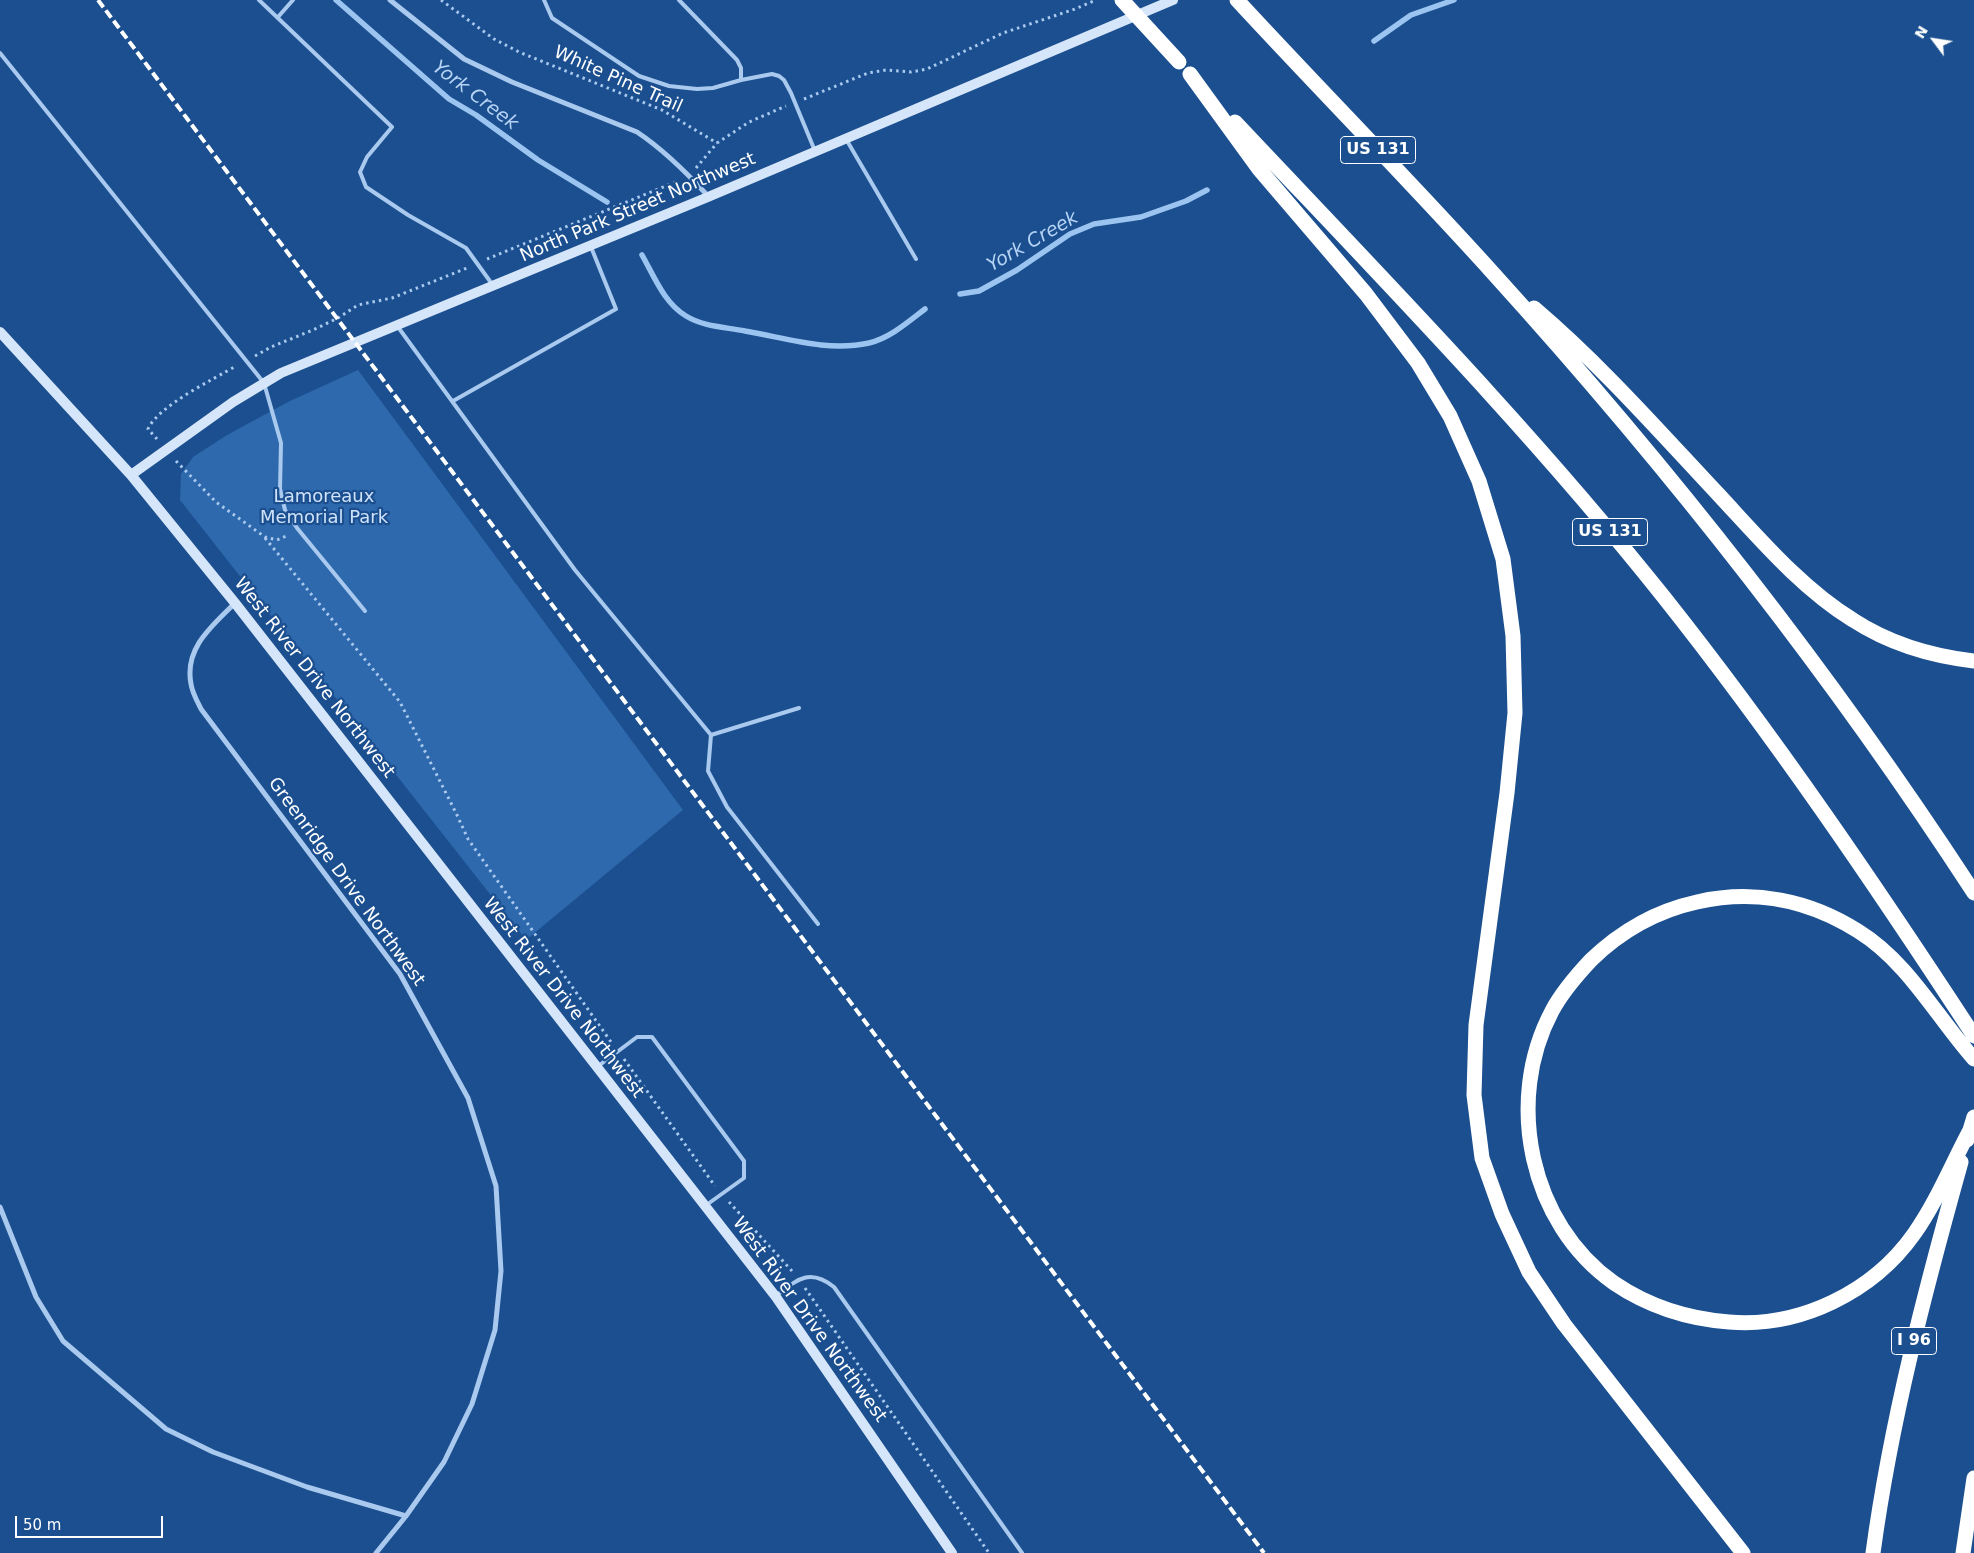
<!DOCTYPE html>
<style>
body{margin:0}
#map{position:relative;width:1974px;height:1553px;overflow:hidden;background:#1b4f8f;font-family:"DejaVu Sans",sans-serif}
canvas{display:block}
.north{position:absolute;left:1909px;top:15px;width:50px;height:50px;-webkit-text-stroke:4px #1b4f8f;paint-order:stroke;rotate:301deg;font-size:14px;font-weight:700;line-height:20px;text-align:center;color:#fff}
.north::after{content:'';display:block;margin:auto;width:18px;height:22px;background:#fff;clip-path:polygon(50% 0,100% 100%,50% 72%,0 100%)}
.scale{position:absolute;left:15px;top:1516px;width:148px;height:22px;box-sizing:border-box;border:2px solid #fff;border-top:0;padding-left:6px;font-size:15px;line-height:18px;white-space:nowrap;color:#fff;-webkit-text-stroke:4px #1b4f8f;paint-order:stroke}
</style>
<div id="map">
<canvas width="1974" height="1553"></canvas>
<div class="north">N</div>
<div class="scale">50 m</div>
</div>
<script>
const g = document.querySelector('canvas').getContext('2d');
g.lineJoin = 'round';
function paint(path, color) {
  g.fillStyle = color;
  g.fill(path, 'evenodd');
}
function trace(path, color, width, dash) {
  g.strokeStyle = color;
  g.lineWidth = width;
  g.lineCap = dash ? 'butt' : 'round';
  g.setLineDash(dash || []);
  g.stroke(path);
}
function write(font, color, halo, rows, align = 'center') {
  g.font = font + ' "DejaVu Sans",sans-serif';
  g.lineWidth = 4.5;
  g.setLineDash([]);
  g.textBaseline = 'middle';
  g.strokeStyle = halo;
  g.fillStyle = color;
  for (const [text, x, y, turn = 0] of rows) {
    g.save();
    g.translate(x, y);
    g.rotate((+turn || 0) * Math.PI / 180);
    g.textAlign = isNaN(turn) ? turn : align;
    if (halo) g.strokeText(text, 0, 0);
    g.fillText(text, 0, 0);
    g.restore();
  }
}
const green = new Path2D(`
 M358 370 683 810 526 940 180 500 181 474 193 457 227 435 290 401Z`);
const stream = new Path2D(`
 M336 0 449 99 476 115 538 160 607 202
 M1374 41 1411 15 1454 0
 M642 255C654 276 664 303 686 316 704 327 725 327 745 331 786 338 827 352 869 343 890 338 908 322 925 309
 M960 294 979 291 1017 270 1070 234 1094 224 1141 217 1186 201 1207 190`);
const path = new Path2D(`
 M441 0 494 39 519 52 662 110 717 143
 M804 99 868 73 886 70 911 72 927 69 1003 33 1075 9 1096 0
 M696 168 717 143 749 122 786 106
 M487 259 678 181
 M255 356 271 347 313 330 338 318 358 305 392 298 467 268
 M157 439 148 429C158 406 214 379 236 366
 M176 461 216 502 265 537 277 540 289 535
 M265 538 400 702 456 813 468 839 611 1042
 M624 1059 715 1186
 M729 1202 792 1271
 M805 1288 989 1553`);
const lane = new Path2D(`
 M259 0 392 127 367 157 360 172 366 187 408 215 466 248 492 284
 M544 0 552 18 639 76 669 86 697 89 713 88 741 80 772 74 779 76 784 80 791 93 815 151
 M679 0 737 60 741 68V80
 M278 17 293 0
 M0 53 264 383 281 443 280 489 285 510 297 528 365 611
 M846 139 916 259
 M398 327 575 570 711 735 799 708
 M453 401 616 309 591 247
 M711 735 708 771 727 807 818 924
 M597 1067 637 1037H652L744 1161V1178L705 1206
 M777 1295C798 1279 810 1268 834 1287L1022 1553`);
const street = new Path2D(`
 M390 0 464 59 512 82 637 132C664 150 687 173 708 196
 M235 603C212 626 184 648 191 684 192 692 197 701 201 709L400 974 468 1098 496 1186 501 1271 495 1330 472 1404 444 1462 406 1516 376 1553
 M0 1207 36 1297 63 1341 166 1429 213 1452 307 1487 406 1516`);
const secondary = new Path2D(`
 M0 332 131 475 235 603 597 1067 776 1297 952 1553
 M131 475 233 402 281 373 708 197 1173 0`);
const highway = new Path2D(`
 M1237 0C1321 91 1409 180 1492 272 1668 466 1831 673 1974 893
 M1190 74 1259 169 1366 294 1418 363 1450 416 1479 481 1503 559 1513 636 1515 713 1507 793 1476 1025 1474 1095 1482 1158 1502 1214 1529 1272 1564 1324 1743 1553
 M1235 122C1381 277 1530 429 1663 596 1775 737 1876 886 1974 1036
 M1534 308C1601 365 1658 430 1718 494 1759 538 1801 588 1853 620 1890 644 1931 656 1974 661
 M1969 1132C1951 1166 1936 1203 1914 1234 1873 1292 1800 1328 1729 1322 1689 1319 1648 1306 1614 1283 1530 1224 1504 1101 1552 1011 1562 992 1576 976 1591 960 1621 931 1656 911 1697 902 1754 889 1809 900 1858 931 1908 962 1936 1016 1974 1059
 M1967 1140 1974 1117
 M1873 1553C1891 1420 1925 1291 1961 1162
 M1963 1553 1974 1478`);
const rail = new Path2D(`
 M98 0 1264 1553`);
const highwayBridge = new Path2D(`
 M1122 0 1179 62`);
const shields = [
 [1378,150,75],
 [1610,532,75],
 [1914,1341,45]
];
const shieldNames = [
 ["US 131",1378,150],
 ["US 131",1610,532],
 ["I 96",1914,1341]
];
const streetNames = [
 ["White Pine Trail",618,80,24],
 ["North Park Street Northwest",638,208,-23],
 ["West River Drive Northwest",314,678,52],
 ["Greenridge Drive Northwest",346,882,54],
 ["West River Drive Northwest",563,998,52],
 ["West River Drive Northwest",809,1320,54]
];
const parkNames = [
 ["Lamoreaux",324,497],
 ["Memorial Park",324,518]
];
const waterNames = [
 ["York Creek",475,96,37],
 ["York Creek",1033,242,-30]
];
paint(green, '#2e69ad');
trace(stream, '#9cc4f0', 5.5);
trace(path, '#a9c9ee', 3, [2.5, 4]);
trace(lane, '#a9c9ee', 4);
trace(street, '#a9c9ee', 5);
trace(secondary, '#d6e6fa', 10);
trace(highway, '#fff', 15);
trace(rail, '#fff', 4, [9, 4]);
trace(highwayBridge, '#fff', 15);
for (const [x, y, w] of shields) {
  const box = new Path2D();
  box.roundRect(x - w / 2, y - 13.5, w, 27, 4);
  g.fillStyle = '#1b4f8f';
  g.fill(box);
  trace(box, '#fff', 1);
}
write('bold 16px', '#fff', null, shieldNames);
write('18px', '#fff', '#1b4f8f', streetNames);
write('18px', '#cfe3fa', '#1b4f8f', parkNames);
write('italic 19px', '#b5d3f5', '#1b4f8f', waterNames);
</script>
